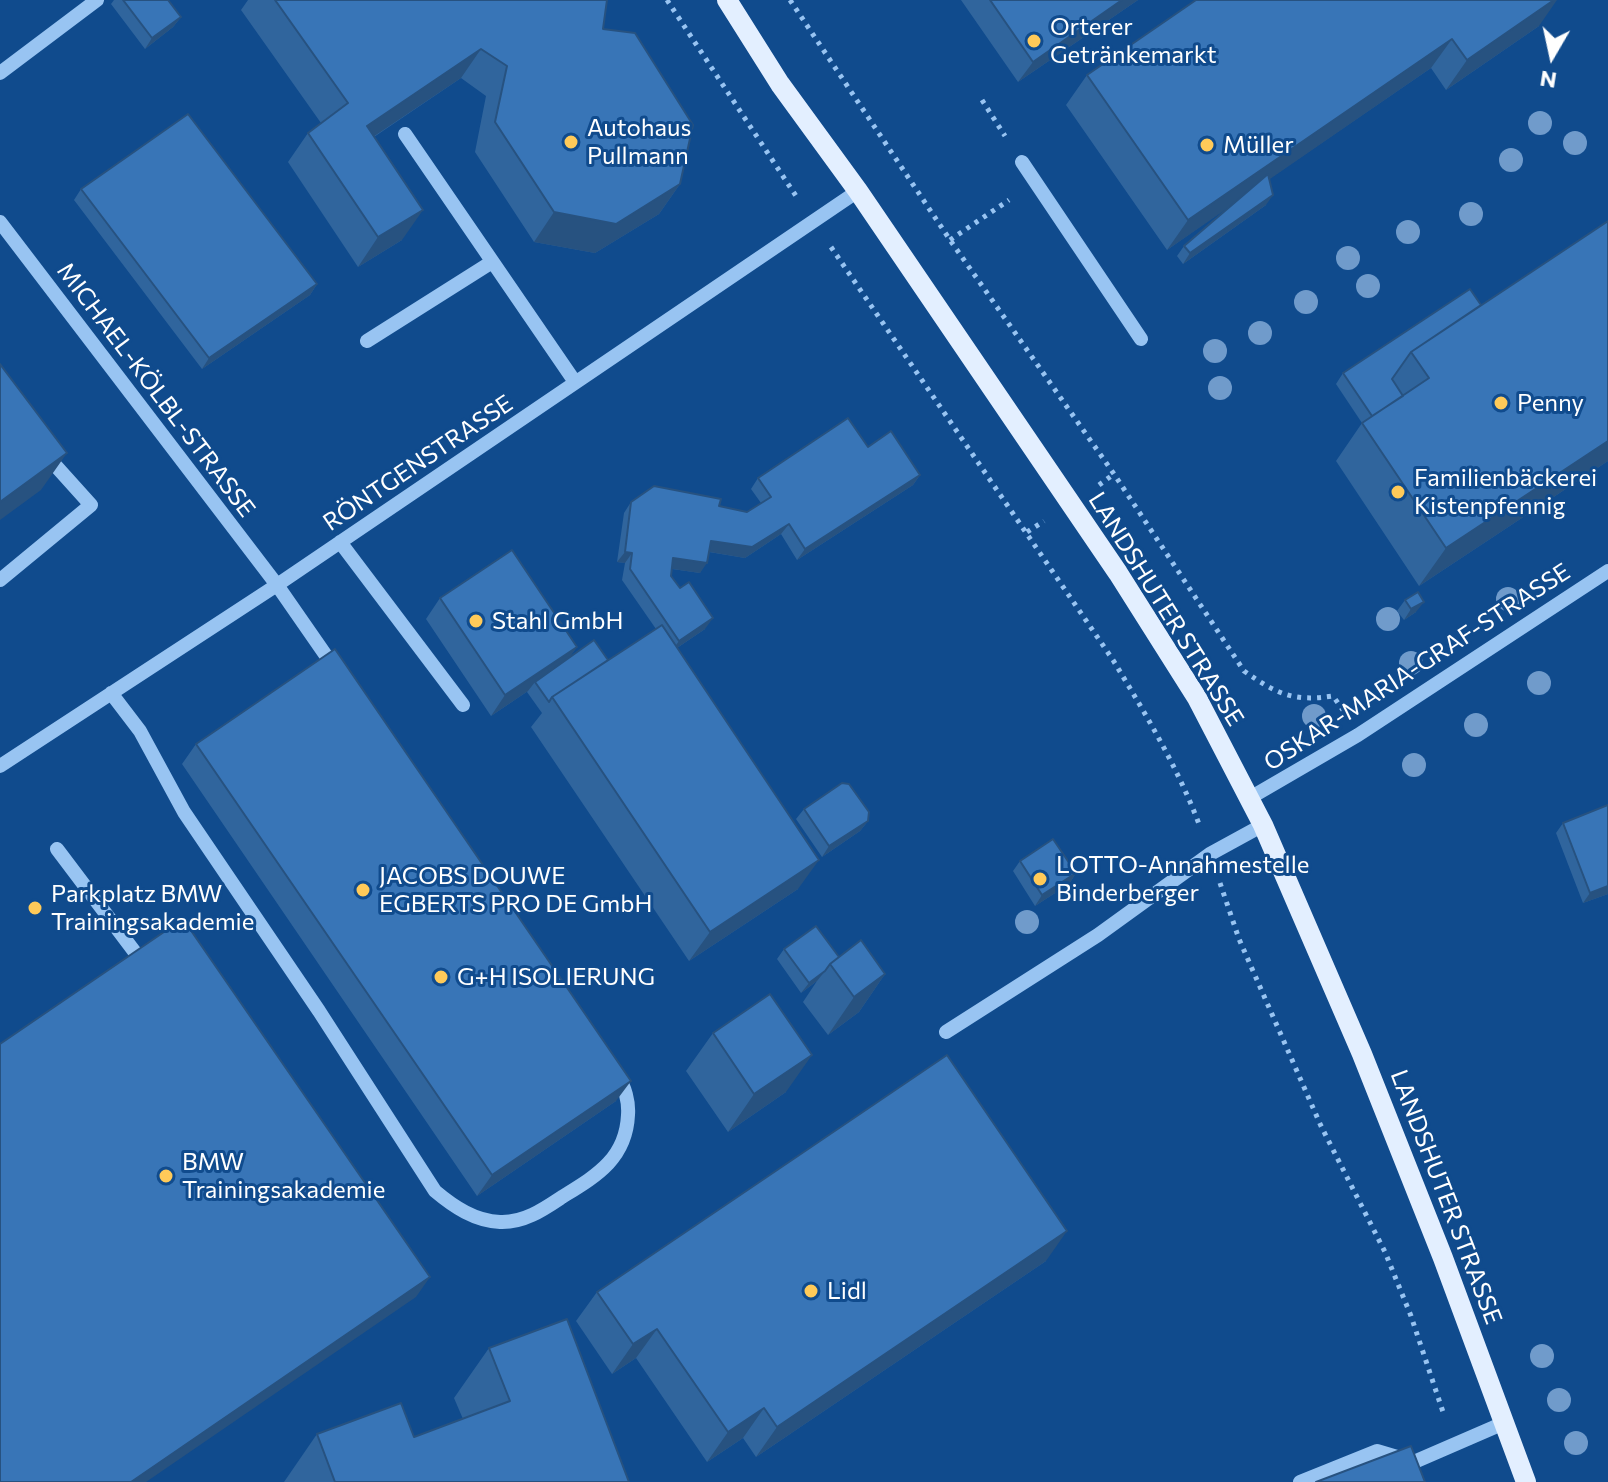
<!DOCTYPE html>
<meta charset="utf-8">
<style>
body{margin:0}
#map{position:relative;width:1608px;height:1482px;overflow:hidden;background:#104b8d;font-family:Commissioner,sans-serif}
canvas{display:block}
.north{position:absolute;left:1512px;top:16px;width:80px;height:80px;-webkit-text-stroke:6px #104b8d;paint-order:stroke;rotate:189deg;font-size:22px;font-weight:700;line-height:32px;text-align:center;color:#fff}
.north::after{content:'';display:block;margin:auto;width:28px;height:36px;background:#fff;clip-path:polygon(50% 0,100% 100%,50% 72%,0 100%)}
</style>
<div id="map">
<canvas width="1608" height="1482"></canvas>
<div class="north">N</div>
</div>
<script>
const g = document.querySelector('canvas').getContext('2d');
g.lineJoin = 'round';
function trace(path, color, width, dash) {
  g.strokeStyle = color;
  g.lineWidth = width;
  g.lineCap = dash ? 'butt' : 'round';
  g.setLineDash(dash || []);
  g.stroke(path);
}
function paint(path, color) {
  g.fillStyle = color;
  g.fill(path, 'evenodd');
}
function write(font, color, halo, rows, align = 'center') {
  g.font = font + ' Commissioner,sans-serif';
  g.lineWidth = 6;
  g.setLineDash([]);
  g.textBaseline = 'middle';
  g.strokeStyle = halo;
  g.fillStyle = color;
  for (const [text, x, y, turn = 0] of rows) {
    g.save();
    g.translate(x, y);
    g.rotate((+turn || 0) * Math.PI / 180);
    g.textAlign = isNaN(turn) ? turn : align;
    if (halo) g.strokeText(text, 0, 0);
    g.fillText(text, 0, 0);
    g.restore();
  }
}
const path = new Path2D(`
 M667 0 796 196
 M790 0 950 240 1114 474 1244 671C1277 694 1293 702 1333 696L1343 710
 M982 100 1005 136
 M950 240 1009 200
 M831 247 1113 660C1145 713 1177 766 1199 824
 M1099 485 1114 474
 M1027 532 1044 521
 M1220 883 1239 939 1321 1126 1385 1252 1411 1316 1444 1415`);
const minor = new Path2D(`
 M0 73 97 0
 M405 134 575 382
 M1022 162 1141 339
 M0 222 277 585 336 670
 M367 341 492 262
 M340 542 463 705
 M0 580 91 505 46 455
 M111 693 140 731 184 812 319 1011 435 1191C454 1207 475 1221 500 1222 524 1223 544 1209 562 1197 596 1176 626 1159 628 1115 629 1102 625 1086 617 1075
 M0 766 277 585 858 191
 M1248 799 1358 735 1608 571
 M57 849 140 959
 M946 1032 1098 935 1210 854 1263 825
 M1300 1482 1377 1451 1414 1462 1504 1423`);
const major = new Path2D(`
 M727 0 780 84 858 191 1118 573 1197 698 1263 825 1362 1054 1443 1258 1526 1482`);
const trees = [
 [1540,123],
 [1575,143],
 [1511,160],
 [1471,214],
 [1408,232],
 [1348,258],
 [1368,286],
 [1306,302],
 [1260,333],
 [1215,351],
 [1220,388],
 [1508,599],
 [1388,619],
 [1411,663],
 [1539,683],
 [1314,716],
 [1476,725],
 [1414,765],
 [1027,922],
 [1542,1356],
 [1559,1400],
 [1576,1443]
];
const wall = new Path2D(`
 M114 0H168L181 17 173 27 145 49 111 4Z
 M248 0H607L603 29 680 184 659 214 595 253 534 242 475 152 486 96 461 78 374 137 402 240 358 267 288 162 308 133 321 123 241 10Z
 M961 0H1138L1018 82Z
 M1539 26 1446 90 1431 68 1269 179 1266 205 1183 264 1177 256 1184 246 1231 205 1167 250 1066 105 1087 75Z
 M81 189 317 284 310 295 202 369 74 200Z
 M1608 221V461L1419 586 1336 461 1362 423 1336 384 1343 373 1481 305Z
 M868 447 920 475 913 485 797 560 781 534 745 558 709 552 700 573 672 569 671 576 705 629 677 648 798 889 689 961 531 727 542 713 527 692 528 691 491 716 426 619 440 598 577 647 570 656 608 660 656 629 622 580 625 563 617 562 624 513 631 502 719 506 747 512 761 503 751 489 758 478Z
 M1405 600 1416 612 1404 620 1397 611Z
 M196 744 616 1101 477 1196 182 764Z
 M1608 805V894L1583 903 1556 833 1563 823Z
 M804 809 868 821 860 831 822 857 796 819Z
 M1020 861 1076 873 1069 884 1035 906 1013 871Z
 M784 949 839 957 885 974 859 1012 828 1035 803 1002 817 981 801 993 777 959Z
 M713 1033 786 1092 728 1132 686 1071Z
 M1046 1261 756 1457 743 1438 707 1462 636 1358 612 1374 576 1321 597 1292Z
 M489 1348 629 1482H284L317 1434 414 1437 463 1419 454 1398Z`);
const shadedWall = new Path2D(`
 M1122 0H1138L1018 82 1033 62Z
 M1554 0H1557L1539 26 1446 90 1467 60Z
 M181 17 173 27 145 49 152 38Z
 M1452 39 1431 68 1167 250 1188 220Z
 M481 49 461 78 346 155 367 126Z
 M680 184 659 214 595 253 534 242 554 212Z
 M1273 195 1266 205 1183 264 1190 253Z
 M423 210 402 240 358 267 378 237Z
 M317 284 310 295 202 369 209 358Z
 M1608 441V461L1419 586 1446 548Z
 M67 453 41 490 0 520V502Z
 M920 475 913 485 797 560 805 549Z
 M789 524 781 534 745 558 704 551 711 541Z
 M625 552 632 553 625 563 617 562Z
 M673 558 707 563 700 573 666 568Z
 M1424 602 1416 612 1404 620 1411 609Z
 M713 618 705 629 671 652 679 641Z
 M577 647 562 668 535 682 528 691 491 716 505 695Z
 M868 821 860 831 822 857 829 846Z
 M819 860 798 889 689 961 710 932Z
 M1076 873 1069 884 1035 906 1042 895Z
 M1608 886V894L1583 903 1590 893Z
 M825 971 817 981 801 993 809 983Z
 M885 974 859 1012 828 1035 854 997Z
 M812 1055 786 1092 728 1132 754 1094Z
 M631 1081 616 1101 477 1196 492 1175Z
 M1067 1231 1046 1261 756 1457 777 1427Z
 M430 1277 416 1297 146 1482H131Z
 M657 1329 636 1358 612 1374 633 1344Z
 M764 1408 743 1438 707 1462 728 1432Z`);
const building = new Path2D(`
 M123 0H168L181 17 152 38Z
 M275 0H607L603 29 635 33 693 125 680 184 616 224 554 212 495 122 507 66 481 49 367 126 423 210 378 237 308 133 348 103Z
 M990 0H1122L1033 62Z
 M1196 0H1554L1467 60 1452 39 1188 220 1087 75Z
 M188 114 317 284 209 358 81 189Z
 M1268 174 1273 195 1190 253 1184 246Z
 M1608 221V441L1446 548 1362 423 1429 378 1411 352Z
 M1470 289 1481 305 1411 352 1392 379 1403 396 1372 416 1343 373Z
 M0 364 67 453 0 502Z
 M848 418 868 447 891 431 920 475 805 549 789 524 752 547 711 541 707 563 673 558 671 576 680 588 689 582 713 618 679 641 630 569 632 553 625 552 631 502 654 486 721 499 719 506 747 512 771 497 758 478Z
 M512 550 577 647 505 695 440 598Z
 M1418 592 1424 602 1411 609 1405 600Z
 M662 625 819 860 710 932 552 697Z
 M594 640 608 660 552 697 549 702 535 682Z
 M335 649 631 1081 492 1175 196 744Z
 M842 783 849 784 869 812 868 821 829 846 804 809Z
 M1608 805V886L1590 893 1563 823Z
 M1053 839 1076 873 1042 895 1020 861Z
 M183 919 430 1277 131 1482H0V1044Z
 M816 926 839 957 830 964 825 971 809 983 784 949Z
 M861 940 885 974 854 997 830 964Z
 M770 994 812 1055 754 1094 713 1033Z
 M947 1055 1067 1231 777 1427 764 1408 728 1432 657 1329 633 1344 597 1292Z
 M567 1319 629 1482H335L317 1434 401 1403 414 1437 510 1401 489 1348Z
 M1411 1446 1425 1482H1316Z`);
const markers = [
 [1034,41,8,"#ffca59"],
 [571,142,8,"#ffca59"],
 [1207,145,8,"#ffca59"],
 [1501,403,8,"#ffca59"],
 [1398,492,8,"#ffca59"],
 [476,621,8,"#ffca59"],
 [1040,879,8,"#ffca59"],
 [363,890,8,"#ffca59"],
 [35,908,8,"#ffca59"],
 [441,977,8,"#ffca59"],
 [166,1176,8,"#ffca59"],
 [811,1291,8,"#ffca59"]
];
const poiNames = [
 ["Orterer",1050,27],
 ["Getränkemarkt",1050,55],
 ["Autohaus",587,128],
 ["Pullmann",587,156],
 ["Müller",1223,145],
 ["Penny",1517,403],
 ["Familienbäckerei",1414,478],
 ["Kistenpfennig",1414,506],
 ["Stahl GmbH",492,621],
 ["LOTTO-Annahmestelle",1056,865],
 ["Binderberger",1056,893],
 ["JACOBS DOUWE",379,876],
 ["EGBERTS PRO DE GmbH",379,904],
 ["Parkplatz BMW",51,894],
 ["Trainingsakademie",51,922],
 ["G+H ISOLIERUNG",457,977],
 ["BMW",182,1162],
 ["Trainingsakademie",182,1190],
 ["Lidl",827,1291]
];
const streetNames = [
 ["MICHAEL-KÖLBL-STRASSE",156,390,53],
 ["RÖNTGENSTRASSE",418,463,-34],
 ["LANDSHUTER STRASSE",1166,609,58],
 ["OSKAR-MARIA-GRAF-STRASSE",1417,667,-33],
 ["LANDSHUTER STRASSE",1446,1197,69]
];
trace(path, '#98c4f2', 5, [4, 6]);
trace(minor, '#98c4f2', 14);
trace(major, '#e3efff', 20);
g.fillStyle = '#709bcb';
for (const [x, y] of trees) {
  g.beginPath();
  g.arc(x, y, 12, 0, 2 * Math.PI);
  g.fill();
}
paint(wall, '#30659d');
paint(shadedWall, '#275280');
paint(building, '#3875b7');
trace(building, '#275280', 2);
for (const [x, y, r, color] of markers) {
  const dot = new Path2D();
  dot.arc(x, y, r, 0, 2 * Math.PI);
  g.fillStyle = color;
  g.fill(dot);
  trace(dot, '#104b8d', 3);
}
write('24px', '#fff', '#104b8d', poiNames, 'left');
write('24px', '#fff', '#104b8d', streetNames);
</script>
